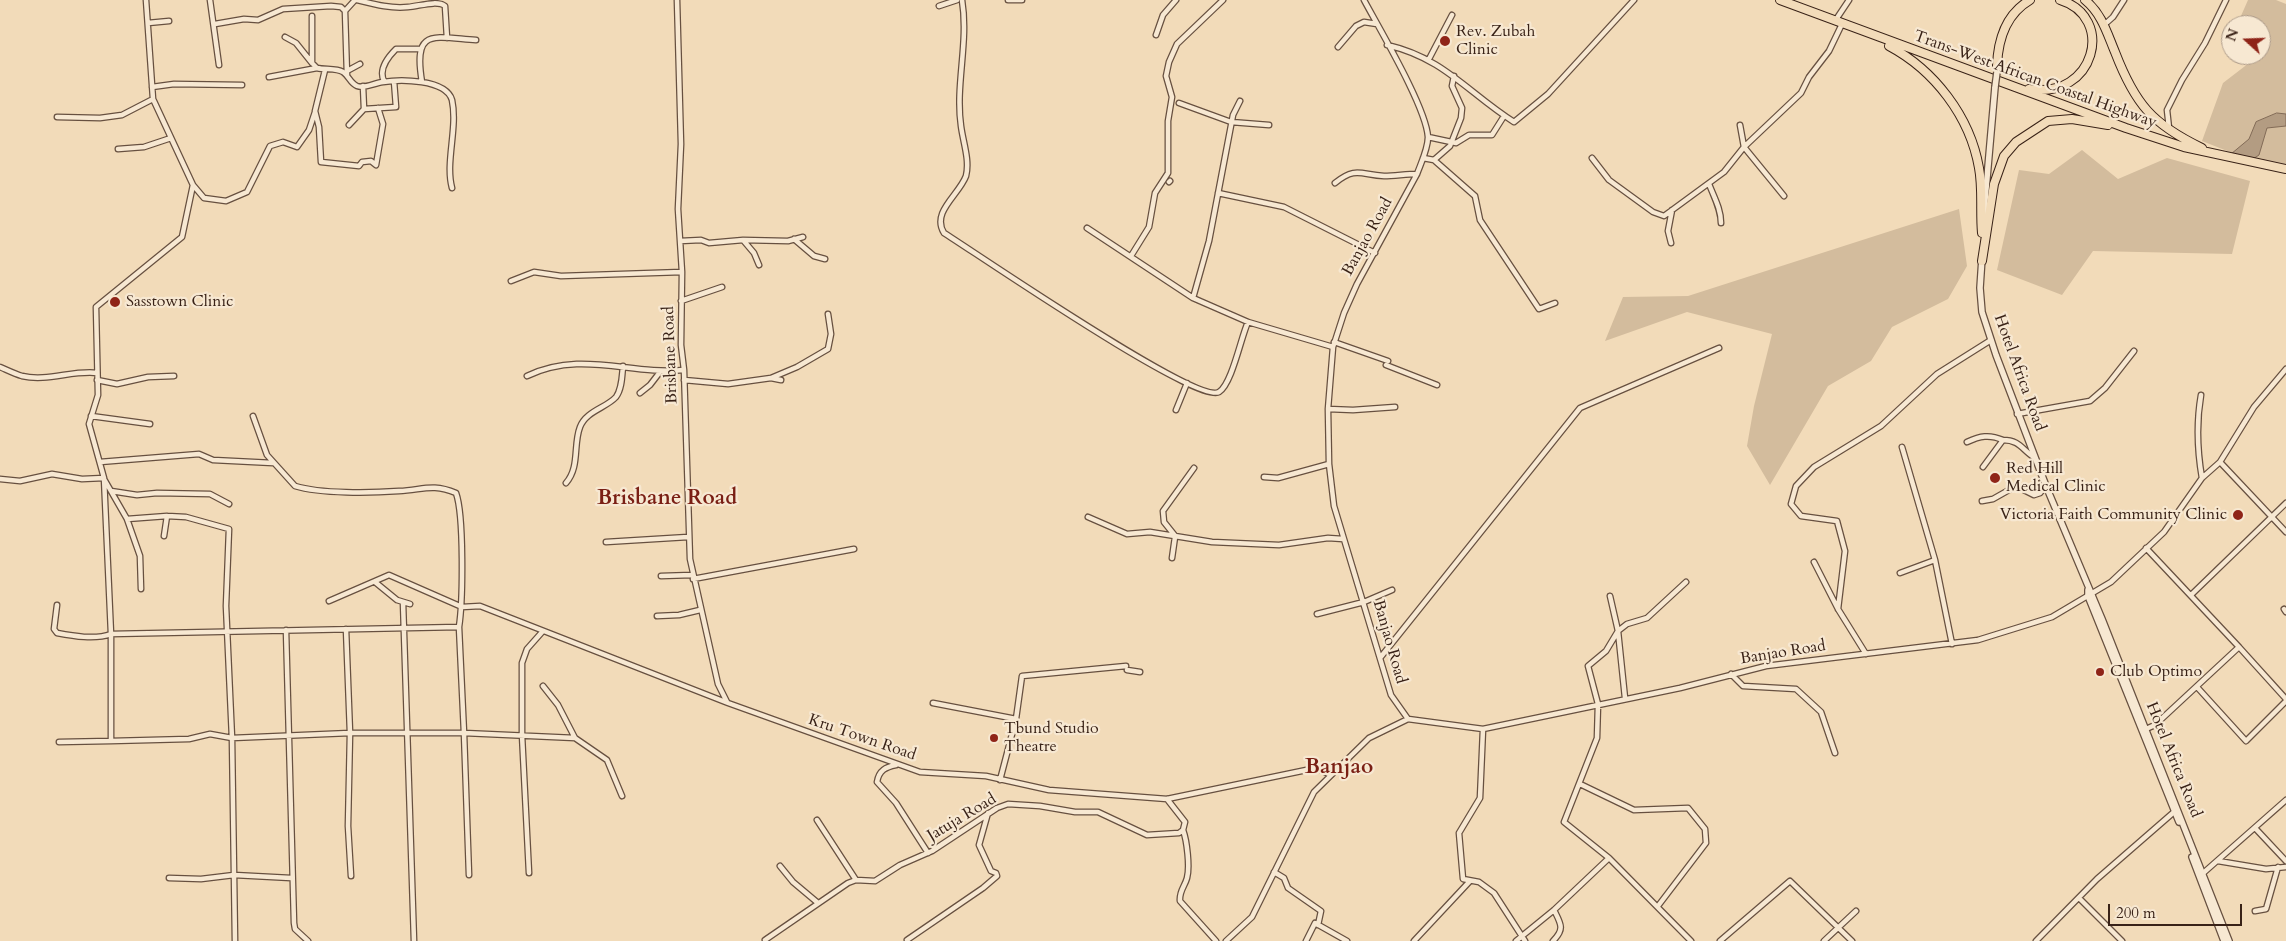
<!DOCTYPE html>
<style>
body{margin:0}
#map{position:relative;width:2286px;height:941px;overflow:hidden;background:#f2dbb9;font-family:Cardo,serif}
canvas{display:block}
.north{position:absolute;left:2221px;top:15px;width:50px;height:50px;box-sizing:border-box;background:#f7e8d2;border:1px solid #ab9987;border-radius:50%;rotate:290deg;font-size:14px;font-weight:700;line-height:20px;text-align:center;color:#392217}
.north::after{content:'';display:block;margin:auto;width:18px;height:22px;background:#8f2418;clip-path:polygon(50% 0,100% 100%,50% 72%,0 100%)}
.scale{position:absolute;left:2108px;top:904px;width:134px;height:22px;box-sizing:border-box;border:2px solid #392217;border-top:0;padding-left:6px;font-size:15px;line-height:18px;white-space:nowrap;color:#392217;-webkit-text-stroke:4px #f7e8d2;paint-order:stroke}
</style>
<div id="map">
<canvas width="2286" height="941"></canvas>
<div class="north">N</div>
<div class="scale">200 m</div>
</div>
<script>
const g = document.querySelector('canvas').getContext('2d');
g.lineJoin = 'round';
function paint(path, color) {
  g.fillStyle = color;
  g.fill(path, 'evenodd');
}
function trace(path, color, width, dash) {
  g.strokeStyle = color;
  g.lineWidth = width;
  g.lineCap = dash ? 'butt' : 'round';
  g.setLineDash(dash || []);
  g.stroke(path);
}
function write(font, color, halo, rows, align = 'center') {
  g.font = font + ' Cardo,serif';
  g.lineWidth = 4.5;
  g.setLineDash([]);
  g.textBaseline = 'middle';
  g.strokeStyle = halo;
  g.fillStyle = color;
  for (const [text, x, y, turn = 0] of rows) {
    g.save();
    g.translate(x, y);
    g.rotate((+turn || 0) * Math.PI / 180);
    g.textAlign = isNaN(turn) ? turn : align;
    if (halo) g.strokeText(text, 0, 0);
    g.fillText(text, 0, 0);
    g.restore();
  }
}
const green = new Path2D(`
 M2248 0H2276L2286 4V165L2255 162 2202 141 2223 83 2249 63 2242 55H2261V25H2237Z
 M2082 150 2118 179 2167 158 2250 181 2232 254 2093 251 2062 295 1997 270 2019 170 2049 174Z
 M1959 209 1967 266 1948 299 1892 327 1871 361 1828 386 1770 485 1747 446 1754 406 1772 334 1687 312 1605 341 1623 297 1688 296Z`);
const water = new Path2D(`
 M2277 113 2286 114V126L2267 128 2259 155 2250 161 2231 154 2249 139 2256 122Z`);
const minor = new Path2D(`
 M146 0 153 99 193 185 182 237 96 307 98 395 89 424 104 478 111 634 459 627C463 601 464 515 456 493 432 483 423 490 399 491 371 493 321 494 295 486L267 455 253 416
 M210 0 219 65
 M357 0C373 4 391 9 408 7 420 6 437 0 445 6L447 38
 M677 0 681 144 678 209 682 272 681 345 684 370 690 559 718 684 727 702
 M962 0C969 42 955 85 961 126 963 142 970 160 966 176 959 195 931 212 944 233 976 253 1197 405 1219 392 1232 384 1241 337 1248 322
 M1008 0H1022
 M1364 0C1380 30 1426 107 1428 137 1428 149 1421 163 1417 174L1357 284 1344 313 1333 347 1328 409 1329 464 1334 506 1391 695 1408 719 1483 729 1680 688 1766 666 1978 640 2052 617 2111 582 2164 532 2202 478 2220 462 2254 407 2286 369
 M939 6 957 0
 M312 16V63L317 68C325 70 336 68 343 72 349 76 350 83 357 86 365 89 374 83 383 82 400 79 446 79 452 100 458 128 445 162 452 188
 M1835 21 1849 0
 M148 23 169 21
 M215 24 244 19 258 20 283 9 331 6 341 7 345 11
 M2104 25 2113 17 2124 0
 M1156 35 1163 15 1176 0
 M285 37 296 43 312 63
 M1387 45C1444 58 1468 93 1514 122L1548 94 1634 0
 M1338 47 1356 26 1364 22 1377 24
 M1429 59 1452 15
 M325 70 315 111 319 127 321 162 359 166 362 162 371 161 376 165 383 124 378 108
 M347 71 360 64
 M347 75 345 11 355 0
 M269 77 317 68
 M384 81C378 69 388 57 396 49H419
 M422 82C413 28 432 37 476 40
 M363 86 364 109 396 107 394 81
 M152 87 174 84 242 85
 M1179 103 1231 122 1269 125
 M57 117 100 118 122 115 153 99
 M349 125 364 109
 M2169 128 2167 110 2182 80 2205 43 2226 0
 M1428 137 1456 143 1469 135H1492L1504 116
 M118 149 144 147 171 138
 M1423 158 1434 160 1475 196 1480 220 1539 309 1555 303
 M1592 158 1609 180 1653 212 1664 216 1724 172 1744 147 1740 125
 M1434 160 1450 146 1461 118 1462 108 1452 86 1454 76
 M1169 182 1170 181
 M1335 183C1356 166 1361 175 1384 176 1395 176 1406 174 1417 174
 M1709 184C1714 197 1721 209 1721 223
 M193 185 204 198 226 201 247 192 270 146 283 142 297 147 309 130 315 112
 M1218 193 1284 207 1375 253
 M1784 196 1744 147 1801 93 1809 77 1829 51 1842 24
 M1087 228 1193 298 1248 322 1333 347
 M794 239 814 256 825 259
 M743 240 788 241 803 237
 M680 241 701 240 709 243 743 240 754 253 759 265
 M1671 243 1668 231 1672 210
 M1131 256 1149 227 1155 193 1168 173V121L1172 97 1166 76 1169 62 1177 44 1223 0
 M511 281 534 272 561 276 682 272
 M1193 298 1209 241 1233 115 1240 101
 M681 301 722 287
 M1334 342 1388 361
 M1386 365 1437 385
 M0 367C7 370 15 374 22 376 47 382 73 370 97 373
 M527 376C582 350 628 375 684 370
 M771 378 797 367 828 349 831 334 828 314
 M97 380 117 384 148 377 174 376
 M684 380 728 384 771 378 781 380
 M640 393 650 385 660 372
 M2201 395C2196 424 2197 449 2202 478
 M1328 409 1353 410 1395 407
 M1176 410 1187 383
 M2017 414 2090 401 2105 388 2134 351
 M91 416 150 424
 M1967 442C1980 436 1989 434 2003 440
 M1902 447 1935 560 1952 644
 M100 462 199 454 213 460 273 463
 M2220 462 2286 532
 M1983 467 2003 440C2020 440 2022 450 2035 458
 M1264 477 1278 478 1329 464
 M0 479 20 481 52 474 82 479 104 478
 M104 479 127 519 140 556 141 589
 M566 483C580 467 573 445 580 427 586 411 606 408 616 397 622 389 622 376 623 366
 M111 491 137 495 157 493 210 494 229 504
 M1982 501 1993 499 2016 486 2034 495 2040 493 2046 486
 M167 516 186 517 229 529 226 606 232 738 350 733 348 826 351 876
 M1088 517 1127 534 1150 532 1212 542 1279 545 1328 538 1343 539
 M127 519 167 516 164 536
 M1176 537 1164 522 1163 511 1194 468
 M606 542 688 537
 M1172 558 1175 537
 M1814 562 1838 609 1866 654
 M1900 573 1935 560
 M661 576 692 575
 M693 579 854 549
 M375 582 397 600 410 604
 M2191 595 2286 503
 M1610 596 1618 631 1625 698
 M329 601 389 575 462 607
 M403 602 414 941
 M57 605 54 629 57 633C73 636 95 640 111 634V741L59 742
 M462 607 480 606 728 703 920 772 986 776 1049 790 1167 799 1316 768 1331 775
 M1838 609 1845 551 1837 521 1801 516 1791 504 1796 486 1814 467 1881 426 1937 374 1991 340
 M2284 609 2286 612
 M1317 614 1364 602 1392 590
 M657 616 679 615 700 610
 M346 629 350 733H464L459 627
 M286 630 294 923 295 929 308 941
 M2239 647 2286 699
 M1380 658 1580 408 1719 348
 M1127 670 1140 672
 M1731 674 1743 686 1796 689 1821 712 1835 753
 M543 686 558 705 575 738 607 760 622 796
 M2197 687 2246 741 2286 701
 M933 703 1016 719
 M1483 729 1480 798 1459 833 1463 879 1479 882 1494 893 1525 941
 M2146 729 2155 725 2239 647 2146 548
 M111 741 189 739 210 734 232 738 235 941
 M896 765C886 767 879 770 877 782L896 803 928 853
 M1000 780 1016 719 1022 676 1126 666
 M1580 784 1634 810 1688 808 1705 829 1706 843 1658 906
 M817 820 856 880
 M2255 828 2286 861
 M1183 830C1187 841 1190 867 1187 878 1185 886 1179 891 1180 901L1216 941
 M1609 858 1691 941
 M2218 861 2266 869 2286 867
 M780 866 793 882 818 903
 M1274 872 1284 878 1288 888 1321 911 1318 925
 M529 873 522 735V663L527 649 543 631
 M469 875 464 733 575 738
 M2201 875 2286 800
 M169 878 201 879 234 875 291 878
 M2079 898 2122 941
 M2255 911 2266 909 2278 867
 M765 940 848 883 856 880 875 881 900 865 932 851 997 808 1008 804 1040 806 1075 812H1098L1147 835 1179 833 1183 830 1185 822 1167 799
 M907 940 983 888 997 876 996 873 991 871 979 845 988 813
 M1226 941 1252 917 1314 792 1369 738 1408 719
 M1306 941 1315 923 1347 941
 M1414 941 1470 881
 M1516 941 1554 910 1609 858 1564 822 1597 738 1598 704 1588 666 1606 651 1618 631 1627 624 1647 618 1686 582
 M1553 941C1565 929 1561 924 1554 910
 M1720 941 1790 881 1852 941
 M1824 941 1856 911
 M2036 941 2097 879 2174 812`);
const tertiary = new Path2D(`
 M1984 212 1995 87
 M1982 258 1980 288 1982 312 1996 355 2046 486 2102 619 2229 941
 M2088 590V596L2179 822
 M2192 857 2224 941`);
const trunk = new Path2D(`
 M1780 0 2126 128 2184 147 2286 169
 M2085 0C2102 14 2107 33 2115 52 2135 104 2152 124 2202 148
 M1889 46C1934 70 1970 116 1979 168 1983 189 1980 211 1982 233
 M1997 66C1998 39 2006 14 2030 0
 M2029 89C2095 100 2116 17 2060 0
 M1982 261 1994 184 2004 156 2016 142 2048 121 2072 119 2108 125`);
const tertiaryBridge = new Path2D(`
 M1995 87 1997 72`);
const markers = [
 [1445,41,6,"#8f2418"],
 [115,302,6,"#8f2418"],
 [1995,478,6,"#8f2418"],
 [2238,515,6,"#8f2418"],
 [2100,672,5,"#8f2418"],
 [994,738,5,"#8f2418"]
];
const poiNames = [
 ["Rev. Zubah",1456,32],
 ["Clinic",1456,50],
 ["Sasstown Clinic",126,302],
 ["Red Hill",2006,469],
 ["Medical Clinic",2006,487],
 ["Victoria Faith Community Clinic",2227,515,"right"],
 ["Club Optimo",2110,672],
 ["Tbund Studio",1004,729],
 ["Theatre",1004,747]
];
const streetNames = [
 ["Trans-West African Coastal Highway",2035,80,20],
 ["Banjao Road",1368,237,-61],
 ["Brisbane Road",671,355,-92],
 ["Hotel Africa Road",2019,373,70],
 ["Banjao Road",1389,642,74],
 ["Banjao Road",1783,653,-9],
 ["Kru Town Road",862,738,19],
 ["Hotel Africa Road",2173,760,68],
 ["Jatuja Road",962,818,-31]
];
const districtNames = [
 ["Brisbane Road",667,499],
 ["Banjao",1339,768]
];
paint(green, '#d3bc9d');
paint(water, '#b39c82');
trace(water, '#826b57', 1);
trace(minor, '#675040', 7);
trace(tertiary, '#675040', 8);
trace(trunk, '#392217', 10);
trace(minor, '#f7e8d2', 4.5);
trace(tertiary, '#f7e8d2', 5.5);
trace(trunk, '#f2dbb9', 8);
trace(tertiaryBridge, '#675040', 8, []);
trace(tertiaryBridge, '#f7e8d2', 5.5);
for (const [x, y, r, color] of markers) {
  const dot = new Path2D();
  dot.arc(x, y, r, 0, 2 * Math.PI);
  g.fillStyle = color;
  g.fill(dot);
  trace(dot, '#f7e8d2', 2);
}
write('16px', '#392217', '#f7e8d2', poiNames, 'left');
write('16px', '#392217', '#f7e8d2', streetNames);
write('bold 21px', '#7a1f14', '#f7e8d2', districtNames);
</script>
